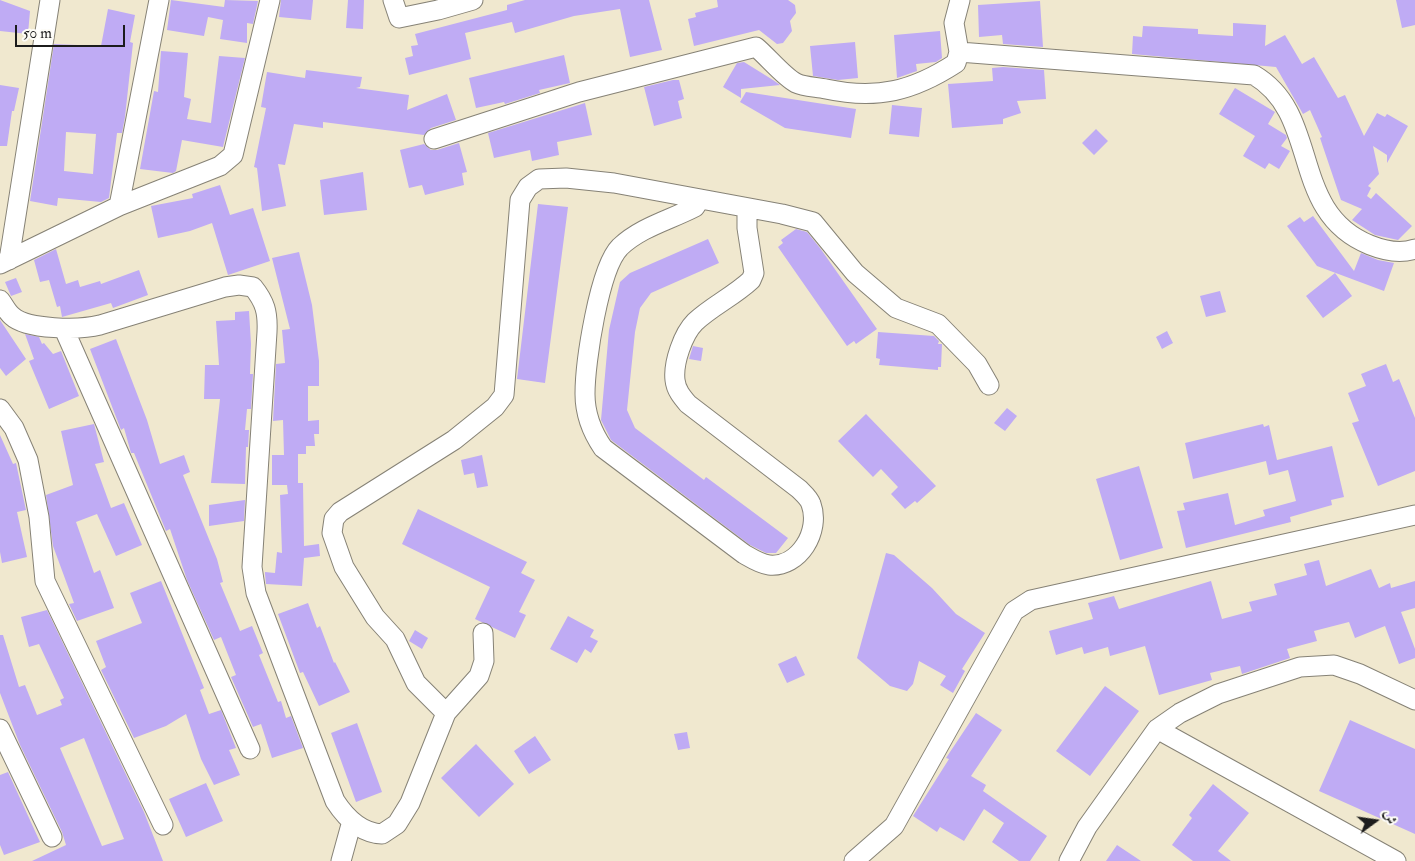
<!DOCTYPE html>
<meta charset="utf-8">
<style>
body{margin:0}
#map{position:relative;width:1415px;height:861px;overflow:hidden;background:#f0e8cf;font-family:"IM FELL Double Pica",Amiri,serif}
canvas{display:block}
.north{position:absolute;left:1350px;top:796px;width:50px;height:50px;-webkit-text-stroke:4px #fdfcf7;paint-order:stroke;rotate:76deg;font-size:14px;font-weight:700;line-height:20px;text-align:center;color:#1c1c1c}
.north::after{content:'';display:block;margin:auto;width:18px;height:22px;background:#1c1c1c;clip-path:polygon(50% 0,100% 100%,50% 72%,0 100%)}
.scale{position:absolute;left:15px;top:25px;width:110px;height:22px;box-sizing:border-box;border:2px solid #1c1c1c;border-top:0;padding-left:6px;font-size:15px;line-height:18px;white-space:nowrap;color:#1c1c1c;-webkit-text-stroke:4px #fdfcf7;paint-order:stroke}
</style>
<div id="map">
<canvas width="1415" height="861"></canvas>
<div class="north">ش</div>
<div class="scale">50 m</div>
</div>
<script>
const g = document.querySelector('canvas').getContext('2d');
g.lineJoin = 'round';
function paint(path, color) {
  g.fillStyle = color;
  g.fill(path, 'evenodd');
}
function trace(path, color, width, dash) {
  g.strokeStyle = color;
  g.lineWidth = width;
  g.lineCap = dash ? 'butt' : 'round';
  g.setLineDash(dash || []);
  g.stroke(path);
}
const building = new Path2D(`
 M0 0 30 11 28 34 0 31Z
 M171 0 224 7 225 0 258 1 253 24 247 23V43L220 39 223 20 208 17 204 36 167 30Z
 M281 0H313L311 20 279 17Z
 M348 0H364L363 29 346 28Z
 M525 0H649L662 50 630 57 620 9 574 16 515 33 512 22 465 33 471 59 409 75 405 58 413 56 411 46 418 45 415 34 507 10V5Z
 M717 0H788L795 5 796 13 790 21 792 31 783 43 777 44 759 30 694 46 688 19 696 17 695 13 718 7Z
 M1396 0H1415V25L1402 28Z
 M1040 1 1043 47 1003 44 1002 35 979 37 978 5Z
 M108 9 135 15 130 42 133 43 125 117 122 133H117L109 198 101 202 58 198 57 206 30 201 54 44 101 46ZM66 132 96 134 93 174 64 171Z
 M1233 23 1266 25 1265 46 1285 35 1302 64 1314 57 1338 98 1345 95 1364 136 1377 113 1385 117 1387 114 1408 126 1387 163V155L1373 146 1379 174 1368 186 1371 188 1367 196 1371 199 1376 193 1412 226 1398 240 1375 235 1352 220 1362 209 1341 200 1320 138 1322 137 1310 110 1303 114 1276 67 1132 54 1133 36 1142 37 1143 26 1198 29V34L1233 36Z
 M940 31 942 58 936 62 916 64 917 71 897 78 894 35Z
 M855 42 858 78 838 80 813 76 810 46Z
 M161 51 188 53 184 97 191 99 187 119 211 123 219 56 245 58 223 147 182 140 176 171 173 173 140 169 154 91 158 92Z
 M564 55 570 83 539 90 540 93 505 104 504 102 476 108 469 78Z
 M744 62 773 80 780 85 741 89V98L723 87 737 63Z
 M1003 67 1044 70 1046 99 1017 101 1021 113 1003 119V124L952 128 948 84 993 81 992 68Z
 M306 70 362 77 360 87 356 88 409 95 407 110 447 94 456 120 431 128 424 135 323 122V128L294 124 285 165 278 164 286 206 262 211 257 168 254 167 266 108 261 107 267 72 305 78Z
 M673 80H679L684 99 678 101 682 118 654 126 644 87Z
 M0 85 19 88 14 111H12L7 146H0Z
 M1235 88 1275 112 1268 124 1286 135 1287 138 1281 146 1290 151 1279 169 1269 163 1265 169 1243 156 1255 136 1219 114Z
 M746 92 856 109 851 138 785 128 740 102Z
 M585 103 592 135 557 142 559 155 532 161 530 150 494 158 488 133Z
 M892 105 922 108 919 137 889 134Z
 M1096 129 1108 141 1094 155 1082 143Z
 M459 143 467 172 462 173 464 185 425 195 422 185 409 188 400 150 424 144 431 150H437Z
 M363 172 367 210 324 215 320 180Z
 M220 185 230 215 253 208 270 261 228 275 212 223 190 231 158 238 151 206 193 198 192 194Z
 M538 204 568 207 545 383 517 379Z
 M1313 216 1354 271 1361 253 1378 260 1394 263 1384 291 1317 266 1287 226 1300 217 1304 222Z
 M796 229 807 232 820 248 877 329 856 344 854 341 847 346 778 247 783 243 781 240Z
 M708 239 719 263 651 293 640 308 635 332 627 410 635 428 704 480 706 477 788 538 776 553H766L750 545 611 440 601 420 609 330 620 282 630 273Z
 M56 249 66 284 78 280 80 287 100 281 101 284 139 270 148 295 113 308 111 303 62 317 60 306 57 307 49 280 40 282 34 260Z
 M299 252 312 305 319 361V386H308V421L319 420V434H314L315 446H306V454H298V483H303L304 546 319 544 320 556 304 558 302 586 266 584 265 574V572L275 573 277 552 282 553 280 495 288 494 287 485H272V455H284L283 420 273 421 276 364 285 363 282 330 290 329 272 258Z
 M1335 273 1352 296 1323 318 1306 296Z
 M16 278 22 292 11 296 5 282Z
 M1220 291 1226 312 1206 317 1200 296Z
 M249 311 251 344 250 374H253L251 409H247L245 430H249L248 447H246L245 484 211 483 220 399H204L205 365H219L216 321 235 320V312Z
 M0 320 26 359 6 376 0 368Z
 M1167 331 1173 343 1162 349 1156 337Z
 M878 332 934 336 939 341 938 344H942L941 367H938V370L879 365 880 359 876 358Z
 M25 334 39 337 42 344 44 343 53 354 61 351 79 396 49 409 29 361 34 359Z
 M116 339 147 420 160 464 184 455 190 472 183 475 217 559 223 582 220 583 240 631 252 626 263 653 259 655 278 702 281 701 286 718 291 716 303 748 272 758 261 724 253 727 231 677 236 675 221 637 214 640 187 580 170 529 166 531 134 453H131L124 428 121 430 90 349Z
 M693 346 703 348 701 361 689 359Z
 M1386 364 1393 382 1399 379 1415 418V471L1378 486 1352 423 1359 421 1348 393 1366 386 1361 374Z
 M1007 408 1017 416 1005 431 994 423Z
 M866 414 936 486 917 503 915 501 905 509 891 494 898 487 881 469 873 477 838 441Z
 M94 424 104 462 95 464 111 508 124 503 142 545 116 556 97 514 76 522 94 573 100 570 114 608 77 621 69 604 74 603 53 546 46 495 73 485 61 431Z
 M1263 424 1264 427 1269 425 1277 460 1332 446 1344 497 1331 500 1332 505 1290 517 1291 522 1186 548 1177 511 1185 510 1183 503 1228 493 1235 525 1265 516 1263 510 1296 501 1288 470 1269 475 1266 461 1193 479 1185 443Z
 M0 435 13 464 16 463 26 510 17 512 27 557 2 563 0 552Z
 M482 455 488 486 477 488 474 473 464 475 461 460Z
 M1139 466 1163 548 1120 560 1096 479Z
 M245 500 244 521 209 526V505Z
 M418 509 527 562 521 573 535 580 519 612 526 615 515 638 475 619 490 587 402 544Z
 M886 553 894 555 932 588 956 614 985 633 962 669 965 671 953 693 940 685 946 676 919 661 913 684 907 691 890 686 857 658Z
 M1319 560 1326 586 1371 569 1379 588 1390 583 1391 588 1415 581V608L1401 612 1415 649V658L1399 664 1385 626 1355 638 1349 622 1314 631 1317 641 1287 649 1290 658 1242 674 1240 666 1210 673 1212 680 1159 695 1145 646 1110 656 1108 647 1084 654 1082 647 1056 655 1049 631 1093 619 1088 603 1114 596 1119 609 1211 581 1222 619 1252 611 1249 602 1277 595 1274 584 1307 575 1304 564Z
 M161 581 204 688 200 690 209 714 221 710 236 748 229 750 240 775 214 785 201 759 186 714 166 726 134 738 101 670 106 667 96 641 142 623 130 593Z
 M308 603 317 628 320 626 334 663 335 662 350 692 319 706 303 672 300 673 278 614Z
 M47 610 144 812 163 861H32L66 845 62 832 20 745 0 693V635H3L19 687 25 685 37 715 62 705 60 700 64 698 39 644 29 647 21 617ZM84 738 124 839 102 846 60 748Z
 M568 616 594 630 590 637 598 641 591 653 585 649 577 663 550 649Z
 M415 630 428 638 422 649 409 641Z
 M796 656 805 675 787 683 778 664Z
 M1105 686 1139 711 1090 776 1056 751Z
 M976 713 1002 730 971 776 986 785 983 791 1047 836 1030 861H1019L992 842 1004 823 984 809 964 841 940 827 937 832 913 816 949 759 946 758Z
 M1350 720 1415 749V834L1319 791Z
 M357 723 382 792 356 802 331 733Z
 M687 732 690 748 678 750 674 734Z
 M535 736 551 760 529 774 514 751Z
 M476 744 514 784 479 817 441 778Z
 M8 772 40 842 4 855 0 845V775Z
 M206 783 223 821 186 837 169 799Z
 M1213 784 1249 813 1218 851 1231 861H1193L1172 845 1192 818 1189 815Z
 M1117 845 1141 861H1106Z`);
const minor = new Path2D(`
 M393 0 399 18 438 10 473 0
 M959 52 954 23 960 0
 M434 139 579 92 756 47C767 56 784 77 796 83 804 87 817 87 826 89 877 100 913 91 956 63L959 52 1254 75C1322 115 1288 212 1370 245 1385 251 1400 254 1415 249
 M700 199 695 207C670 220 641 227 620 247 599 268 585 363 585 394 585 414 592 432 603 448L744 554C751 558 760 564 769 565 799 568 821 531 811 504 809 498 804 494 799 489L688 404C682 397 676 390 675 380 673 363 683 334 695 322 712 306 734 296 751 280L754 273 747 228V208
 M119 206 159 0
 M9 260 50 0
 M0 264 119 206 220 166 233 155 270 0
 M0 300C4 305 7 312 12 316 27 330 80 330 100 325L225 287 239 285 253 287C265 302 268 312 267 332L252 567 256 593 335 801C346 818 361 833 382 834L397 824 410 803 446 713 479 676 484 661 483 633
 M64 329 250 749
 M0 409 14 428 28 460 39 517 45 581 163 825
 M446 713 416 683 395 639 375 617 344 567 332 533 334 519 340 512 454 440 495 407 504 395 520 200 528 187 539 179 566 178 614 183 782 214 813 222 855 273 896 308 938 324 977 364 989 385
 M0 729 52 837
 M1157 729 1396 861
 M341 861 352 821
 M854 861 894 826 1014 611 1031 600 1415 515
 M1069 861 1087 827 1157 729 1180 713 1218 694 1300 667 1334 665 1360 674 1415 700`);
paint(building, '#bfabf4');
trace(minor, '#868276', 21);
trace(minor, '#fff', 19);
</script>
